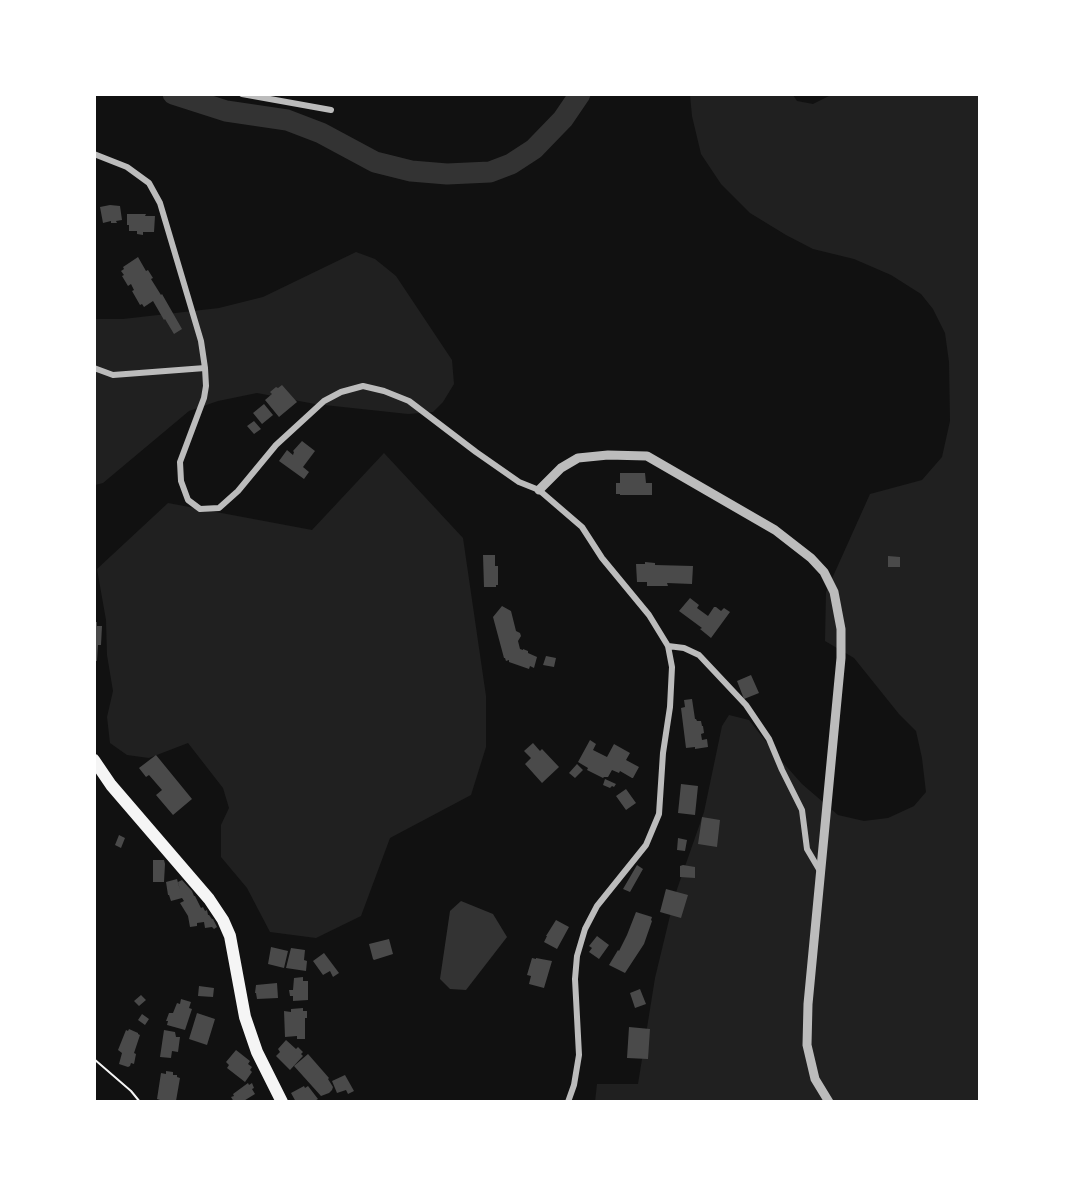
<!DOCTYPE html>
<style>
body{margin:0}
#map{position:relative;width:1074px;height:1196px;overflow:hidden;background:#111;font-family:Figtree,sans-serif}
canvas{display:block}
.frame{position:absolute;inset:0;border:96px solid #fff;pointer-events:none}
</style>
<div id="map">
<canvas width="1074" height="1196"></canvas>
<div class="frame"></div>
</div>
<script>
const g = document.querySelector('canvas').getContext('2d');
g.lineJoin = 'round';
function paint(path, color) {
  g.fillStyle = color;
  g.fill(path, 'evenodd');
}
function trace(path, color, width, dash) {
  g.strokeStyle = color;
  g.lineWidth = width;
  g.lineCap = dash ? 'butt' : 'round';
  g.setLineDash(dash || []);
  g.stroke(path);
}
const green = new Path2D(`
 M690 95H793L797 101 813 104 831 95H979V1101L595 1102 597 1084H638L655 978 675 895 704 812 722 726 729 715 749 720 778 757 802 784 838 815 864 821 888 818 914 806 926 792 922 758 916 731 899 714 854 658 825 641 826 592 870 494 922 480 942 457 950 421 949 362 945 333 933 309 921 294 891 275 854 259 813 249 786 235 750 213 721 184 701 154 692 116Z
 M356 252 375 259 396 276 452 360 454 384 443 402 433 412 408 414 315 404 257 393 218 401 189 411 103 483 95 485V319H123L219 308 263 297Z
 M384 453 463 538 486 696V747L471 795 390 838 361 916 316 938 270 932 247 888 221 857V825L229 808 223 788 188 743 149 758 127 755 110 743 107 717 113 691 107 655 106 620 97 569 168 503 312 530Z`);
const water = new Path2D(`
 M461 901 493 914 507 937 466 990 450 989 440 979 450 911Z`);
const river = new Path2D(`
 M173 94 226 111 287 120 321 133 375 162 411 171 447 174 490 172 511 164 534 149 563 119 580 94`);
const building = new Path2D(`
 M110 205 120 206 122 220 116 221 117 223H111V221L103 223 100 207Z
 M127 214H146L145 216H155L154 232H143V235L137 234V231H129V225H127Z
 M138 257 146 271 148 270 153 278 151 279 161 295 162 294 182 329 174 334 165 319 164 320 153 301 144 307 142 304 140 305 132 291 134 290 131 284 128 286 122 276 124 275 121 271 124 269 123 267Z
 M282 385 297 402 279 417 265 400 272 394 270 392 276 387 278 388Z
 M264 404 273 415 262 424 253 413Z
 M254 421 261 429 254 434 247 426Z
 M302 441 315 451 303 467 309 472 304 479 279 461 287 450 293 455 294 452 293 451Z
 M620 473H645L646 483H652V495H620V494H616V483H620Z
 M483 555H495V566H498V585H496V587H484Z
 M888 556 900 557V567H888Z
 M645 562 655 563V565L693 566 692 584 667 583 668 586H647V582H637L636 564H645Z
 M690 598 699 605 697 608 708 616 714 607H716L721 611 724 608 730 612 711 638 700 629 702 628 679 611Z
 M502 606 511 611 516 631 520 633 521 636 518 641 520 649 523 650V649L528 651V653L537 657 534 668 530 666 529 669 509 662V660L506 661 505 658H504L493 617Z
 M94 622H97V626H102L101 645H98L97 661H94Z
 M546 656 556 658 554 667 543 665Z
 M751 675 759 693 744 699 737 681Z
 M692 699 695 719H696L697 721H701L702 726H703L704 733 701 734 702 740 707 739 708 747 695 749V747L686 748 681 708 685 707 684 700Z
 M590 740 596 744 593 750 607 757 614 744 630 753 626 760 639 767 633 778H632L620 771 619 773 612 770 608 777H604L603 778 587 770 588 768 578 762Z
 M533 743 540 751 542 749 559 767 542 783 525 764 531 758 524 751Z
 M156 755 192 799 173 815 156 795 162 790 149 775 146 777 139 768Z
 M577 764 583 770 575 778 569 773Z
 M605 779 616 784 614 787 612 786 610 788 603 785Z
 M681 784 698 786 695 815 678 813Z
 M626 789 636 803 626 810 616 796Z
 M702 817 720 820 717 847 698 844Z
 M119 835 125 838 121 848 115 845Z
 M678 838 687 840 685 851 677 850Z
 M153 860H164L165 864 164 882H153Z
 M637 865 643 869 630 892 623 889Z
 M683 865 695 867V878L680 877V866Z
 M177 879 180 890 178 882 182 880 192 891 194 896H195L201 908 203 907 205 911 207 910 208 915H209L212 919H213L217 927 214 929 212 927 205 928 204 922 197 923V926L190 927 188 916 180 903 184 901 182 898 171 901 169 895H168L166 882Z
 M666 889 688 895 681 918 660 912Z
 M636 912 652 917 651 920 652 921 644 944 625 973 609 965 618 950 619 951 627 935Z
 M556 920 569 927 557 949 544 942 547 936H546Z
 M597 936 609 945 599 959 589 952 592 948 589 946Z
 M389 939 393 954 374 960 373 959 369 944Z
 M271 947 288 951 284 968 268 964Z
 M291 948 305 950 304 960 307 961 306 971 286 968Z
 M324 953 339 973 333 977 330 971 323 975 313 961Z
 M532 958 536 959V958L552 961 544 988 529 984 531 976 527 975Z
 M303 977V981H308V1000L293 1001V996H290L289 990H293L294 978Z
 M277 983 278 998 257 999 256 993H255L256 985Z
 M199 986 214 988 213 997 198 996Z
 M640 989 646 1004 635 1008 630 993Z
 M141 995 146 1000 139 1006 134 1001Z
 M181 999 191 1002 189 1008 192 1009 185 1030 167 1025 168 1021H166L169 1013H173L177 1003 180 1004Z
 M303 1008V1011H307V1018H305V1039H297V1036L285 1037 284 1011 291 1012V1009Z
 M197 1013 215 1019 207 1045 189 1039Z
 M142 1014 149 1019 145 1025 138 1020Z
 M629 1027 650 1029 648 1059 627 1058Z
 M129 1029 138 1033V1034L140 1035 134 1053 136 1054 134 1064 131 1063 130 1066 128 1067 119 1064 122 1053 118 1050 126 1030 128 1031Z
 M164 1030 175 1032 176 1037H180L178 1052 172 1051 171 1058 160 1057Z
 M286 1040 296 1049 298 1047 303 1052 301 1054 303 1056 290 1070 276 1056 280 1052 278 1049Z
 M236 1050 250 1061 248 1064 252 1067 250 1070 252 1072 245 1082 227 1068 229 1065 226 1062Z
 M308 1054 329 1078 328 1079 333 1087 332 1090 329 1093 321 1096 294 1066Z
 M166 1071 173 1072V1075H177V1077L180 1078 176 1101 160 1102V1100L157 1099 161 1073 166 1074Z
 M345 1075 354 1091 348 1094 346 1090 337 1093 332 1081Z
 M248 1083 249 1085 252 1083 254 1088 252 1089 255 1094 242 1102H234L231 1097 234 1096 233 1094Z
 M304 1086 305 1088 308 1086 318 1099 313 1102H296L291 1093Z`);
const path = new Path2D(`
 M94 1059 131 1091 140 1102`);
const minor = new Path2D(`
 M242 94 331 110
 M94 154 127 167 149 183 160 203 201 341 205 368 206 386 204 398 180 462 181 481 188 500 200 509 219 508 238 491 276 445 324 401 341 392 363 386 384 391 409 401 476 452 519 482 539 490 582 527 602 558 649 615 668 646 672 667 670 707 663 753 659 814 646 845 597 906 585 929 577 956 575 979 579 1055 574 1085 568 1102
 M94 368 113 375 205 368
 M668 646 684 648 699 655 746 705 769 739 782 770 802 810 807 849 820 871`);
const tertiary = new Path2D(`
 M539 490 561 468 578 458 608 455 647 456 775 530 811 558 824 572 834 592 841 629V658L808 1004 807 1045 815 1079 829 1102`);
const primary = new Path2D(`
 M94 760 111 785 209 899 223 920 230 936 245 1017 257 1052 282 1102`);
paint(green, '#202020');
paint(water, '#333');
trace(river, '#333', 21);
paint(building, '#4a4a4a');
trace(path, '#f5f5f5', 2);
trace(minor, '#bcbcbc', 6);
trace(tertiary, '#bcbcbc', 9);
trace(primary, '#f5f5f5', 12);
</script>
